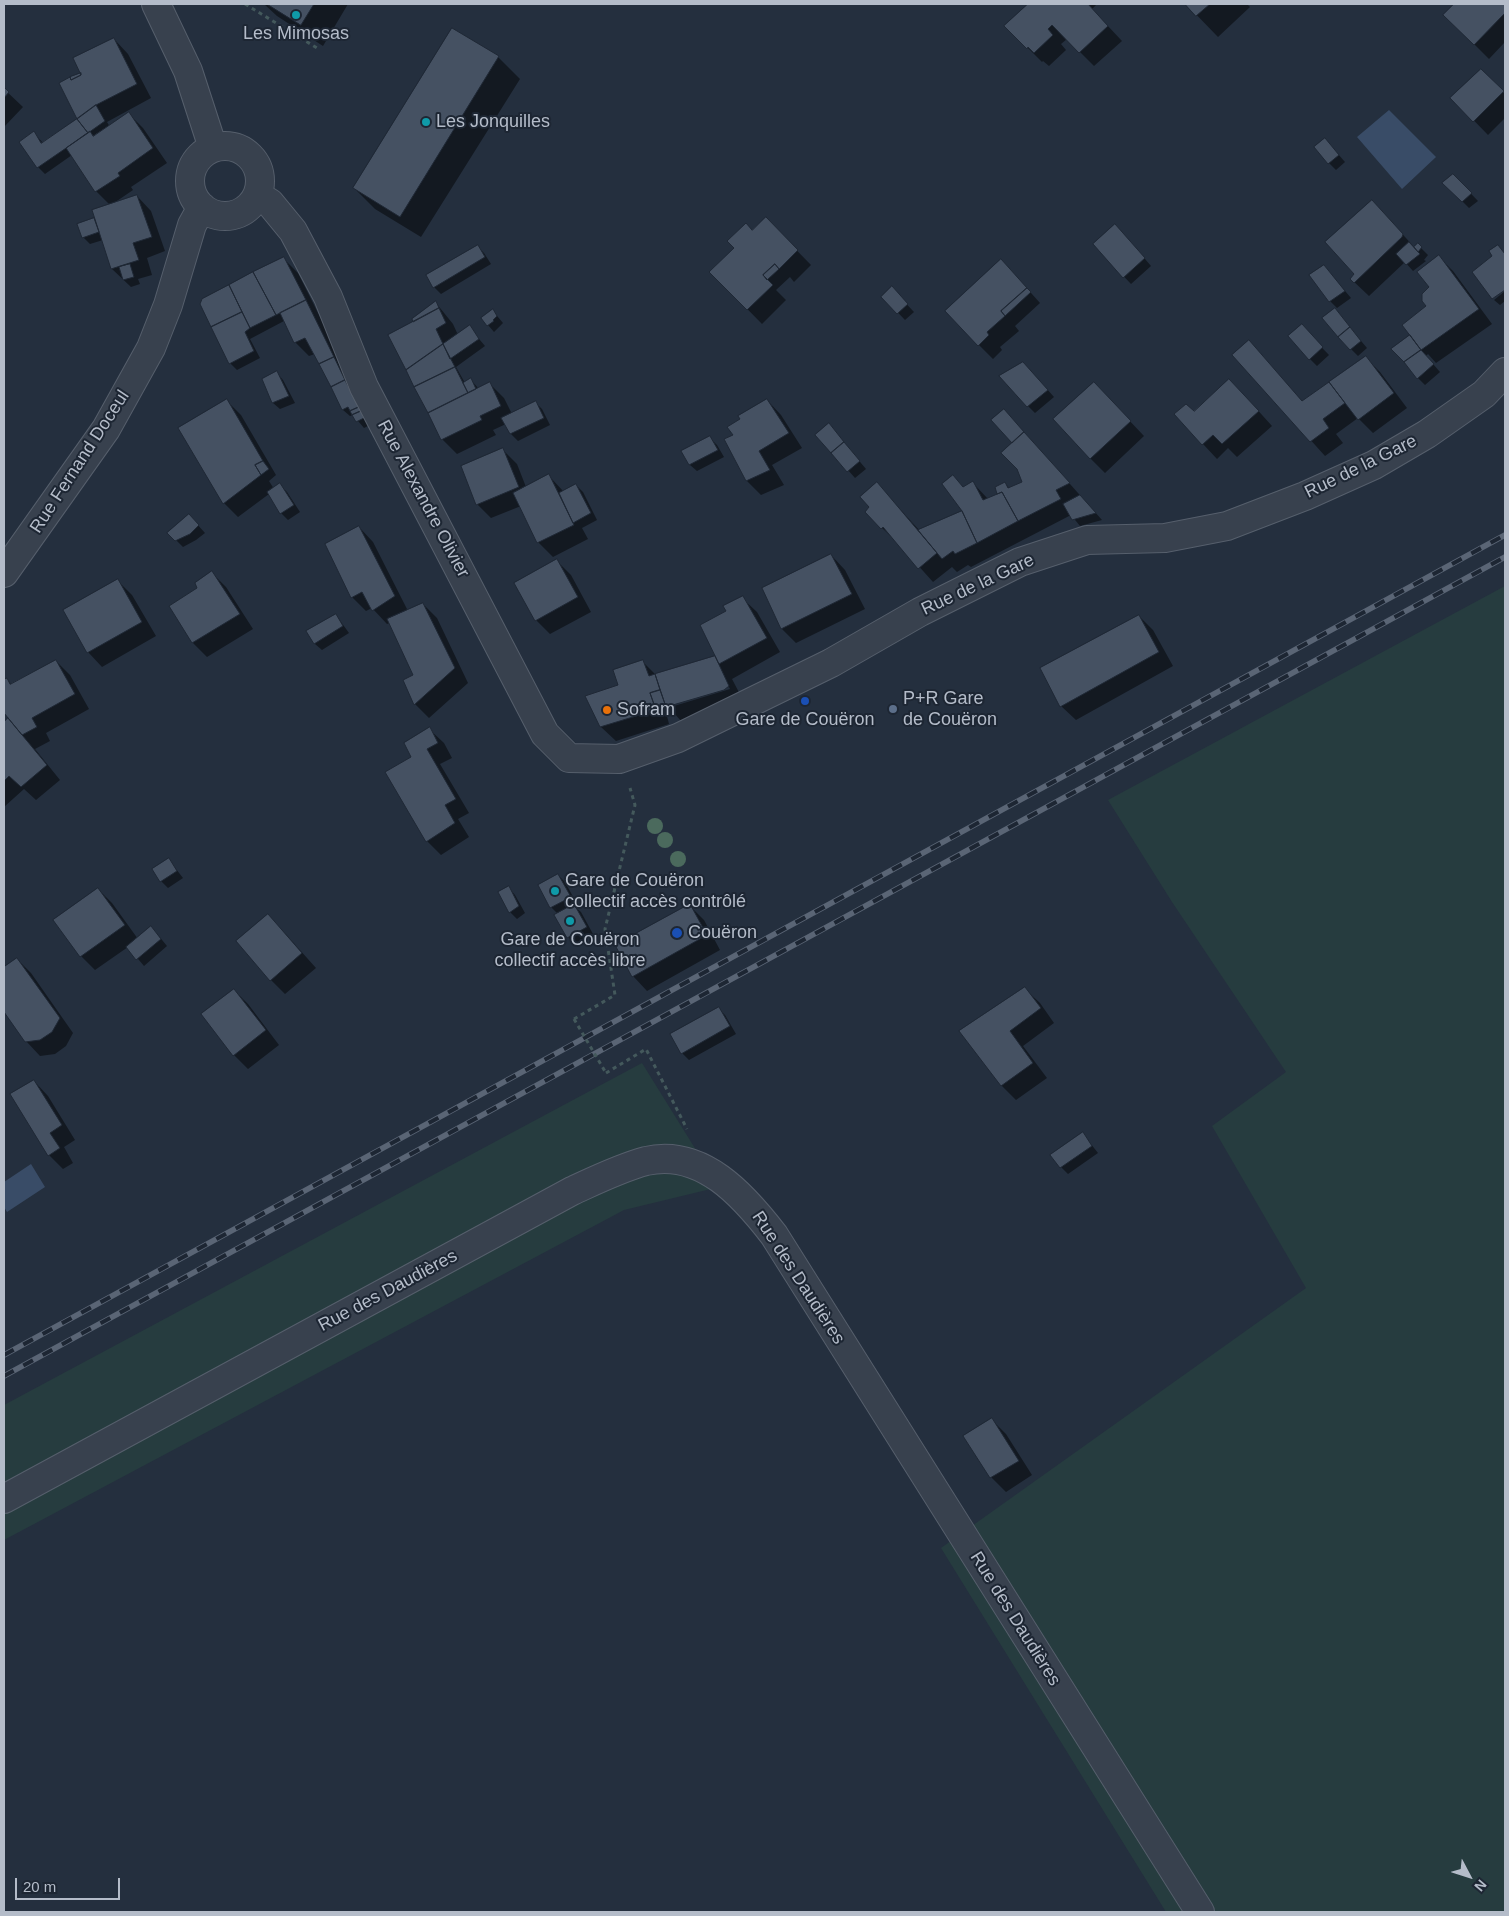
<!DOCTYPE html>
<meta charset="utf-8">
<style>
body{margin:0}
#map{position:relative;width:1509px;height:1916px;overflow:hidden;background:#242f3e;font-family:Arial,sans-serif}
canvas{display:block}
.frame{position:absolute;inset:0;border:5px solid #b4bcc9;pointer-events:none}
.north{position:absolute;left:1444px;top:1851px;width:50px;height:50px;-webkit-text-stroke:4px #1d2633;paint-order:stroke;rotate:130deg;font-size:14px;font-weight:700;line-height:20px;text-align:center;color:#b4bcc9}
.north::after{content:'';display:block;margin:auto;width:18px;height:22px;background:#b4bcc9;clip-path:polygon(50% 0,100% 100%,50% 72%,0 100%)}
.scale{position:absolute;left:15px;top:1878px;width:105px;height:22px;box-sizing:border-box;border:2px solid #b4bcc9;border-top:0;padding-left:6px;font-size:15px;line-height:18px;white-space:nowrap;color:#b4bcc9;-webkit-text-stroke:4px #1d2633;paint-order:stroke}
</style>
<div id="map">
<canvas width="1509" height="1916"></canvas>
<div class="frame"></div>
<div class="north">N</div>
<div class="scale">20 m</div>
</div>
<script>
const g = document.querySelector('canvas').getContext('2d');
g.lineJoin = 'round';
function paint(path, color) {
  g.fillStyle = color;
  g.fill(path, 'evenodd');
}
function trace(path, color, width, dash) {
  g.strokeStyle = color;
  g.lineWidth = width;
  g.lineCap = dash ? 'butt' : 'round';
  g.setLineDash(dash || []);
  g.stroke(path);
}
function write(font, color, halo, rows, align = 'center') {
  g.font = font + ' Arial,sans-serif';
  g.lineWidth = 4;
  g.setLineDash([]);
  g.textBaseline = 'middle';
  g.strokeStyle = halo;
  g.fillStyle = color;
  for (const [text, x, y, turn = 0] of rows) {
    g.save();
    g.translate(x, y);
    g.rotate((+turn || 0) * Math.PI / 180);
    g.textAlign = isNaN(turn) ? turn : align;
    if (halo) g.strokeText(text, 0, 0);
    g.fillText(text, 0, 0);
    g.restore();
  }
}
const green = new Path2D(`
 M1505 586V1912H1166L941 1548 1306 1288 1212 1126 1286 1072 1172 902 1108 800Z
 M642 1063 719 1187 624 1210 4 1540V1405Z`);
const water = new Path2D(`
 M1389 110 1436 157 1402 189 1357 137Z
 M31 1164 45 1187 7 1212 4 1207V1182Z`);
const shadow = new Path2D(`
 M264 4H348L323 46 277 16Z
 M1030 4H1097L1092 9 1122 41 1094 66 1067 39 1061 44 1066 50 1049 66 1043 61 1042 62 1006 26Z
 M1186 4H1247L1250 7 1218 37Z
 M1456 4H1505V42L1489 59 1445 15Z
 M453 30 498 57 520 79 421 237 375 209 354 188Z
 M114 39 128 54 151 98 107 122 110 127 129 114 143 128 167 163 131 187 133 190 114 203 137 196 151 211 165 251 147 258 152 275 138 279 140 284 131 287 112 269 103 240 90 244 83 237 94 219 97 223 110 205 96 191 72 155 45 174 38 167 33 132 43 143 79 119 80 77Z
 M1481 70 1505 94V118L1488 135 1452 98Z
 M4 89 23 107 4 127Z
 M1331 146 1345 162 1336 170 1329 163Z
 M1453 175 1478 201 1469 208 1444 183Z
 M1386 216 1415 248 1418 245 1428 255 1424 260 1426 261 1413 271 1405 262 1369 296 1351 279 1356 274Z
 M766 219 811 265 794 282 790 277 776 290 786 300 762 324 711 272Z
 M1122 232 1151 266 1131 284 1094 245Z
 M477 246 484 253 491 264 441 294 434 287Z
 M1439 257 1453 271 1492 324 1436 363 1428 354 1426 356 1440 372 1425 385 1418 378 1410 337 1428 307Z
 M283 258 298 273 347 371 370 425 364 428 353 415 350 416 343 410 315 354 309 356 295 342 284 321 250 339 260 358 237 370 230 363 203 300Z
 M1330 273 1351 298 1337 308 1330 301Z
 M1015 275 1040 303 1015 326 1019 331 1000 347 1002 350 993 359 979 345Z
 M1505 291V301L1500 305 1494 300Z
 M898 295 914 312 905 320 883 297Z
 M436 303 453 324 458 335 469 327 485 346 456 367 465 383 471 380 479 389 490 384 504 398 512 414 535 402 542 409 550 425 518 441 511 434 506 424 493 430 496 435 457 454 442 439 429 412 414 322Z
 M1335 310 1367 348 1358 356 1351 349Z
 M493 311 503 323 494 332 488 325Z
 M1301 326 1329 355 1317 366 1310 359Z
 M1249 342 1303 402 1366 358 1380 372 1407 408 1373 433 1358 418 1336 434 1343 443 1325 456 1234 355Z
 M1030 370 1054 397 1035 413 1028 406Z
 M277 373 283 380 295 403 280 409 273 403 263 379Z
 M1244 395 1272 426 1237 457 1228 448 1217 459 1176 415 1194 412Z
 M1108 398 1144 436 1105 473 1090 458Z
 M767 400 781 415 802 448 772 465 784 485 761 495 747 481Z
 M227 401 241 415 276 475 269 481 274 489 280 485 287 492 300 512 288 520 281 513 269 494 238 517 224 503Z
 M835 432 866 469 855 478 817 435Z
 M710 438 717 445 724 457 697 471 690 465 683 451Z
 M1038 448 1102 520 1080 526 1071 515 971 567 968 565 957 572 952 567 933 582 897 542 882 528 871 507 877 484 920 531 964 511V488L973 483 988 499 999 495 996 487 1005 483 1010 489 1024 482Z
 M503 450 517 464 526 487 549 476 564 492 576 485 583 492 597 520 582 528 588 539 553 557 538 542 521 506 491 518 477 504Z
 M196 523 205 533 196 540 183 547 169 533Z
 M359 527 373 542 408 611 423 604 437 618 468 683 429 718 415 704 414 675 390 623 387 624 372 608 366 611 352 597Z
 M831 555 845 570 865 609 796 643 782 629 763 589Z
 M557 561 571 575 591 612 550 634 536 620Z
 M212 573 226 587 253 629 207 657 193 643 171 606 199 588Z
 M118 581 132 595 156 636 102 667 88 652Z
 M742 598 757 612 780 652 732 679 743 700 738 703 681 721 674 713 667 716 669 724 616 741 601 727 587 697 620 686 642 661 656 675 717 657 728 612ZM729 687 730 689 674 706 672 704Z
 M336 615 349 633 322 650 315 644 308 632Z
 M1139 616 1153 630 1173 666 1076 720 1061 706Z
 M56 661 70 675 89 709 46 733 50 741 35 749 60 780 36 800 24 789 4 807V724L10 718 4 711V681L7 679 12 685Z
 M429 729 444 743 452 758 440 764 469 813 458 819 469 837 441 855 427 841 412 757Z
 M169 860 183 878 168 888 161 881Z
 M558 875 565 882 577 904 574 906 581 912 593 934 574 944 568 937 558 914 551 907 540 886Z
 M509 888 515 895 525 913 517 919 510 912Z
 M98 889 112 903 138 939 158 935 167 946 144 966 128 947 95 970 81 956Z
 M689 905 704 920 720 950 647 991 633 976 617 946Z
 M282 930 316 968 285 994 271 980Z
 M17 959 31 973 73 1033 66 1046 55 1054 40 1056 26 1041 4 1010V968Z
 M1025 989 1040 1003 1054 1023 1023 1046 1047 1078 1016 1100 1002 1086 961 1031Z
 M234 990 248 1004 279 1045 248 1069 234 1055Z
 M718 1008 725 1015 736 1034 689 1060 682 1053 672 1034Z
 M34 1081 48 1096 75 1140 64 1147 73 1163 63 1169 49 1155Z
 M1083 1134 1098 1153 1068 1174 1061 1167Z
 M992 1420 1006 1434 1032 1475 1006 1492 991 1477 965 1436Z`);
const building = new Path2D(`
 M267 4H314L301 25Z
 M1028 4H1088L1108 26 1079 53 1052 25 1048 29 1053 35 1034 53 1028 47 1027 49 1004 26Z
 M1185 4H1210L1196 16Z
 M1454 4H1505V13L1474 45 1443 15Z
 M452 28 499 56 400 217 353 188Z
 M114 38 137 84 96 105 77 119 59 83 70 77 71 80 81 75 73 58Z
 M1481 69 1504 91 1473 122 1450 98Z
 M81 73V75L71 80 70 77Z
 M4 87 9 92 4 98Z
 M96 105 105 121 88 133 77 119Z
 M129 112 153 148 118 173 120 176 95 192 66 148 90 131 93 136Z
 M77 119 88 133 37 168 19 142 34 131 41 143Z
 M1325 138 1339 155 1328 164 1314 147Z
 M1453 174 1472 193 1462 202 1442 183Z
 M137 195 152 237 133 243 139 260 111 269 92 210Z
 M1372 200 1403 234 1402 237 1354 283 1350 279 1354 274 1325 242Z
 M766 217 798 250 779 269 775 264 763 275 773 285 747 310 709 272 734 248 727 241 746 223 752 230Z
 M94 218 99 232 82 238 77 224Z
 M1115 224 1145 258 1123 278 1093 244Z
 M1409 242 1420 254 1406 265 1396 254Z
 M1418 243 1422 247 1418 252 1414 247Z
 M478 245 485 257 433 288 426 275Z
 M1498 245 1505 254V290L1492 299 1472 272 1492 256 1489 251Z
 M1439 255 1479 309 1421 350 1402 325 1426 306 1422 301V294L1429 287 1417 272Z
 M284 257 306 300 276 315 253 272Z
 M1001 259 1027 288 1001 311 1005 316 987 332 989 335 978 346 945 311Z
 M130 264 134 277 123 280 119 267Z
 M775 264 779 269 767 280 763 275Z
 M1324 265 1345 291 1329 302 1309 275Z
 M253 272 276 315 250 328 229 285Z
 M229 285 242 312 211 327 200 304 202 299Z
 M892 286 908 304 897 314 881 297Z
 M1027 288 1031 292 1005 316 1001 311Z
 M306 300 334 357 319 364 305 338 294 343 280 313Z
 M436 301 439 308 413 322 412 319Z
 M439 308 446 323 436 329 443 344 406 370 388 335Z
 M1335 308 1350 327 1338 337 1322 318Z
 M493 309 497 316 493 320 494 321 487 326 481 318Z
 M242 312 250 328 245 332 254 351 229 364 211 327Z
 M1302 324 1323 347 1309 360 1288 336Z
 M470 325 479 339 450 359 443 344Z
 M1350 327 1361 341 1350 350 1338 337Z
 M1410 335 1421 350 1404 362 1391 349Z
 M1249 340 1302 401 1329 382 1345 403 1323 419 1329 428 1310 442 1232 355Z
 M443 344 455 367 414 387 406 370Z
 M1421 350 1434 364 1417 379 1404 362Z
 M1366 356 1394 393 1358 420 1329 382Z
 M334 357 345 380 331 387 319 364Z
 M1023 362 1048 390 1027 407 999 376Z
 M455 367 468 393 428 413 414 387Z
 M277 371 289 396 272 403 262 379Z
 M471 378 476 389 468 393 463 383Z
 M1229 379 1259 411 1222 444 1213 435 1202 445 1174 414 1186 404 1194 411Z
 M345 380 359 407 350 411 348 407 342 410 331 387Z
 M490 382 501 406 480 416 482 420 441 440 428 413Z
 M1094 382 1131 421 1090 459 1053 419Z
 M227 399 263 461 255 465 261 475 223 504 178 428Z
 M767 399 789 433 759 451 770 470 746 481 724 439 733 435 727 427 740 419 738 416Z
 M536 401 544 418 510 434 501 418Z
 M359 407 361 411 352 415 350 411Z
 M1004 409 1024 432 1012 443 991 420Z
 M361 411 364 418 356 422 352 415Z
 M829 423 844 442 831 453 815 435Z
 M1024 432 1070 483 1056 490 1061 499 1018 521 1002 492 997 494 995 487 1005 482 1008 488 1022 482 1017 469 1001 453Z
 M710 436 718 450 689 465 681 451Z
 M844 442 860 461 847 472 831 453Z
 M503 448 519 487 476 505 461 466Z
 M263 461 269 469 261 475 255 465Z
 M549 474 574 525 537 543 513 493Z
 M953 475 963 487 973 481 983 500 1002 492 1018 521 977 543 962 511 942 484Z
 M877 482 937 553 918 569 883 527 881 529 865 512 869 507 860 497Z
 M280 483 294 505 280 514 267 492Z
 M576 484 591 513 573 523 559 493Z
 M1080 495 1096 513 1072 520 1063 504Z
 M962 511 977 543 955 554 953 551 942 559 918 530Z
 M189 514 199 525 190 534 175 541 167 533Z
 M359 526 395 596 372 611 362 592 351 598 325 544Z
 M831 554 852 594 781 629 762 588Z
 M557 559 578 597 535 621 514 583Z
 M212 571 240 614 192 643 169 606 197 588 195 583Z
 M118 579 142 622 87 653 63 610Z
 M743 596 767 638 719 664 700 625 726 611 723 606Z
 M423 603 455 668 414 705 403 680 413 675 387 619Z
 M336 614 343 626 314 644 306 631Z
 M1139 615 1159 652 1060 707 1040 668Z
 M715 656 729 686 724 690 666 707 655 674Z
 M56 660 75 694 32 718 37 727 22 735 4 713V679L7 678 10 684Z
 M643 660 649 676 655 674 660 690 650 693 656 710 600 727 585 696 618 685 613 670Z
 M660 690 666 707 656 710 650 693Z
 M8 718 47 765 21 787 9 776 4 781V722Z
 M430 727 438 743 427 749 456 799 445 805 455 823 426 842 385 772 411 757 404 743Z
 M169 858 177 871 160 882 152 869Z
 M558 874 571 897 550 908 538 885Z
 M509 886 519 906 509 913 498 892Z
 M98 888 125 925 80 957 53 920Z
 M574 904 587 927 567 938 554 915Z
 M690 904 707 935 632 977 615 945Z
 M268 914 302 953 270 981 236 941Z
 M151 926 161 939 136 960 126 947Z
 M17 958 60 1018 52 1032 40 1040 25 1042 4 1012V967Z
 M1025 987 1041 1008 1010 1031 1033 1063 1001 1086 959 1031Z
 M234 989 266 1030 233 1056 201 1014Z
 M719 1007 730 1026 681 1054 670 1034Z
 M34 1080 62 1125 50 1133 60 1148 48 1156 10 1094Z
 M1083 1132 1092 1146 1060 1168 1050 1155Z
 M992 1418 1019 1461 990 1478 963 1436Z`);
const path = new Path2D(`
 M245 4 317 48
 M574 1019 615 995 605 929 635 805 630 788
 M606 1073 646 1049 687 1129`);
const minor = new Path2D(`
 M156 4 188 71 213 148
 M190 181a35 35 0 1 1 70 0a35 35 0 1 1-70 0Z
 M257 195 270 203 293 231 328 297 364 387 545 734 569 758 619 759 678 738 831 663 920 612 1020 562 1087 540 1165 538 1227 526 1305 496 1374 465 1427 434 1484 394 1505 372
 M4 573 106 429 151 348 168 305 192 225 202 207
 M4 1499 572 1191C596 1180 620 1168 646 1161 702 1148 744 1196 774 1235L1200 1912`);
const rail = new Path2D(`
 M4 1355 1505 535
 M4 1376 1505 557`);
const pathBridge = new Path2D(`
 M574 1019 606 1073`);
const trees = [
 [655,826],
 [665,840],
 [678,859]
];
const markers = [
 [296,15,5,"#0f9aa8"],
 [426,122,5,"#0f9aa8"],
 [805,701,5,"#1a4fb4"],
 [893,709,5,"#5c6f8a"],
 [607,710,5,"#e8710a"],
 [555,891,5,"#0f9aa8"],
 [570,921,5,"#0f9aa8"],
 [677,933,6,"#1a4fb4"]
];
const poiNames = [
 ["Les Mimosas",296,34,"center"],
 ["Les Jonquilles",436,122],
 ["P+R Gare",903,699],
 ["de Couëron",903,720],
 ["Sofram",617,710],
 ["Gare de Couëron",805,720,"center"],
 ["Gare de Couëron",565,881],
 ["collectif accès contrôlé",565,902],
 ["Couëron",688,933],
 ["Gare de Couëron",570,940,"center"],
 ["collectif accès libre",570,961,"center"]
];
const streetNames = [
 ["Rue Fernand Doceul",80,462,-57],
 ["Rue de la Gare",1361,467,-26],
 ["Rue Alexandre Olivier",423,499,62],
 ["Rue de la Gare",978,585,-25],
 ["Rue des Daudières",798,1278,57],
 ["Rue des Daudières",388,1291,-28],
 ["Rue des Daudières",1015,1619,58]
];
paint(green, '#263c3f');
paint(water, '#394c67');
paint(shadow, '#0007');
paint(building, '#455162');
trace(building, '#1f2835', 1);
trace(minor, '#565f6c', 30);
trace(path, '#44595c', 3, [4, 4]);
trace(minor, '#38414e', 28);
trace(rail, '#5a6575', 5.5);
trace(rail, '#1d2633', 4, [11]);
trace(pathBridge, '#44595c', 3, [4, 4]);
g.fillStyle = '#4b6a5d';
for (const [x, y] of trees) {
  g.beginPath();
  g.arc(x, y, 8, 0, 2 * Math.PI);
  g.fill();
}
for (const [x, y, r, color] of markers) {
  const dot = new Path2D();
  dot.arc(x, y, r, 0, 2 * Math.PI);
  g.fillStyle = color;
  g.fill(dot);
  trace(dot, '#1d2633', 2);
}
write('18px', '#b4bcc9', '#1d2633', poiNames, 'left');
write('18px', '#b4bcc9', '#1d2633', streetNames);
</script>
